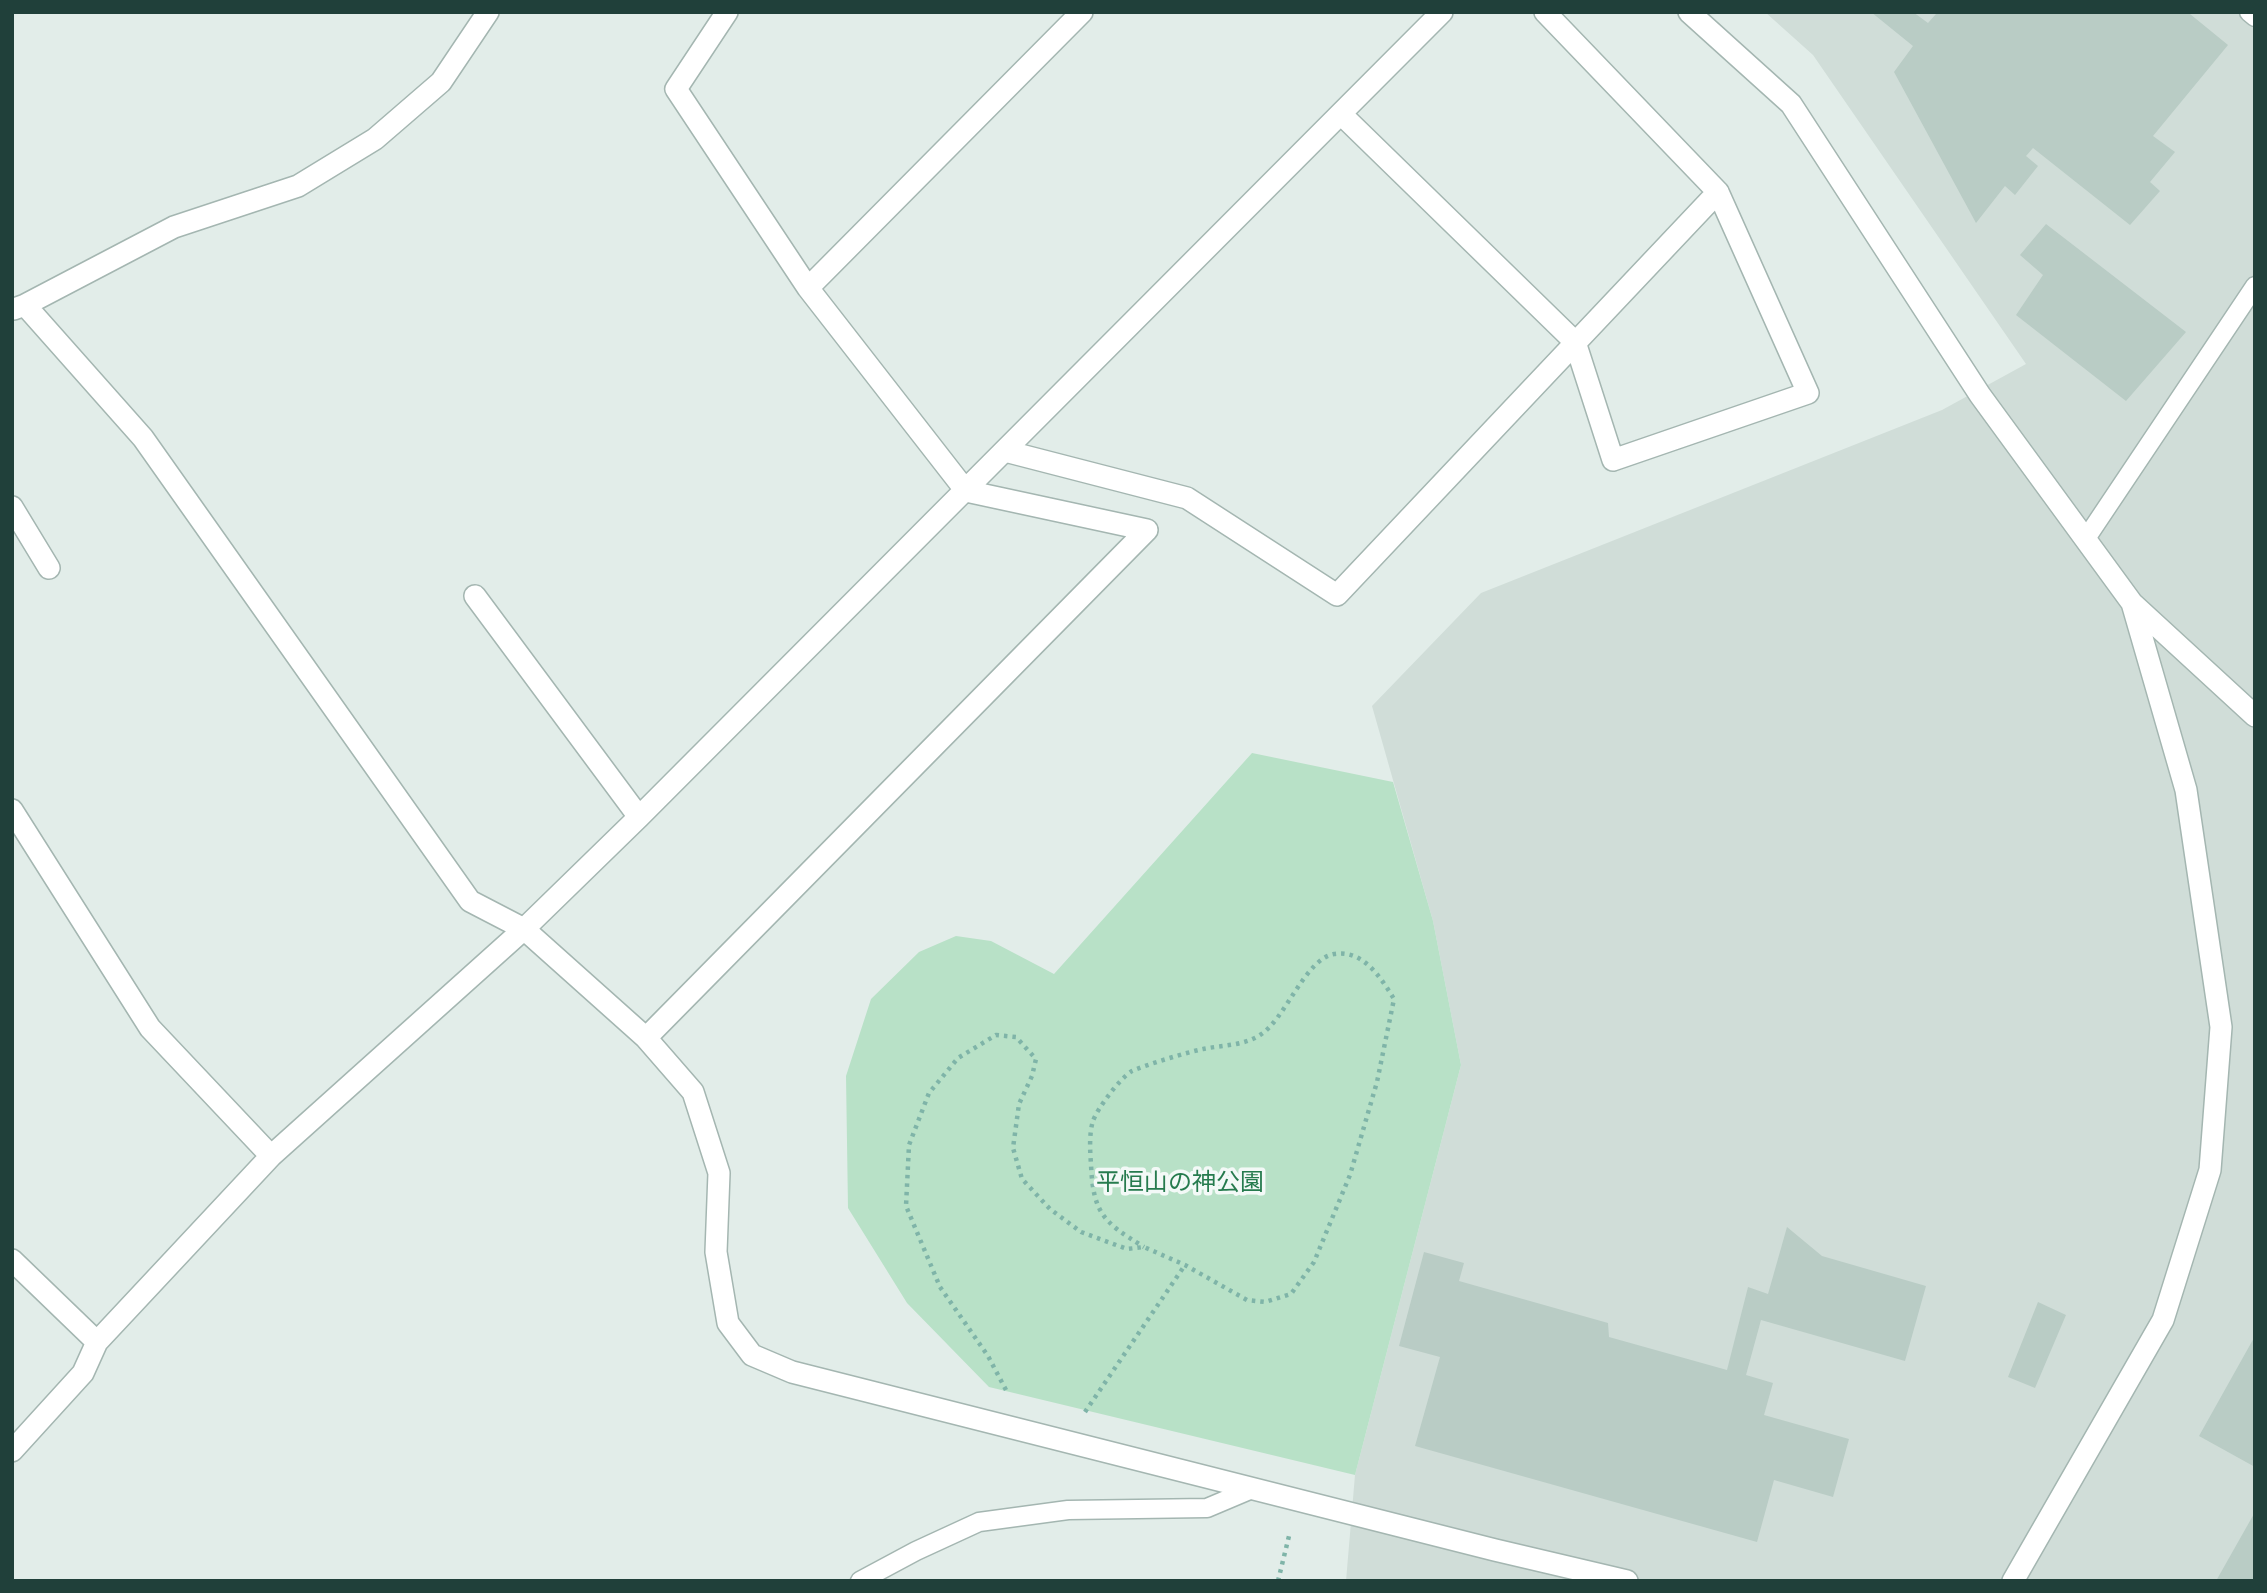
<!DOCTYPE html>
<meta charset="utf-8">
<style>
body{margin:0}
#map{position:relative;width:2267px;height:1593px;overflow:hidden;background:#e2ede9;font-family:"Golos Text",sans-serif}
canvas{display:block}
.frame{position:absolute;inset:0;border:14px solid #20403a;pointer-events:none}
</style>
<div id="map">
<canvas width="2267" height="1593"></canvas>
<div class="frame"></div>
</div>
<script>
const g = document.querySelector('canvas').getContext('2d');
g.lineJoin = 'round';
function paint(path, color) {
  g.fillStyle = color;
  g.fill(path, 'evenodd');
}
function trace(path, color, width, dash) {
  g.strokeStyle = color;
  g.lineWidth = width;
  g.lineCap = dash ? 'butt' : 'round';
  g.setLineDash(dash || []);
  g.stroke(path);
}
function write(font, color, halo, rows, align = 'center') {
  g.font = font + ' "Golos Text","Noto Sans JP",sans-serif';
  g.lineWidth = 7;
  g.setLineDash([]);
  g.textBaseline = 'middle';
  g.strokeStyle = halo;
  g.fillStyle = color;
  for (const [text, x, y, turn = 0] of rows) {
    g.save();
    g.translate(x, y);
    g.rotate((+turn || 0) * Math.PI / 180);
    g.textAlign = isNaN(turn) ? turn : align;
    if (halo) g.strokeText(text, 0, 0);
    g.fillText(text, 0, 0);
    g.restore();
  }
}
const built = new Path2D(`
 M1765 12H2255V1581H1346L1355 1475 1461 1065 1433 921 1372 706 1481 593 1942 410 2026 364 1813 55Z`);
const green = new Path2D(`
 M1252 753 1393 782 1433 921 1461 1065 1355 1475 989 1387 907 1303 848 1208 846 1076 871 999 919 952 956 936 991 941 1054 974Z`);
const building = new Path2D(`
 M1871 12H1913L1928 23 1936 14 1934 12H2192L2190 14 2228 45 2153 136 2175 152 2150 182 2160 191 2130 225 2033 148 2026 156 2038 166 2015 195 2005 186 1976 223 1894 72 1913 46Z
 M2046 224 2186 332 2126 401 2016 315 2043 275 2020 255Z
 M1787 1227 1822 1256 1926 1286 1905 1361 1761 1320 1746 1375 1773 1383 1764 1415 1849 1439 1833 1497 1774 1480 1757 1542 1415 1446 1440 1357 1399 1346 1424 1252 1464 1263 1459 1281 1608 1323 1609 1337 1727 1370 1748 1287 1768 1294Z
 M2038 1302 2066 1315 2035 1388 2008 1377Z
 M2255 1336V1467L2199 1436Z
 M2255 1512V1581H2216Z`);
const path = new Path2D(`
 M1006 1390 988 1356 940 1287 906 1206 909 1145 929 1093 958 1058 996 1035 1016 1037 1036 1059 1032 1076 1019 1104 1013 1148 1022 1179 1050 1209 1081 1232 1127 1249 1144 1247 1185 1265 1247 1300 1265 1302 1291 1294 1314 1262 1350 1175 1377 1082 1394 999C1381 978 1363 949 1334 954 1305 959 1285 1020 1260 1035 1243 1046 1222 1045 1203 1049 1188 1052 1145 1065 1132 1071 1120 1078 1097 1109 1093 1121 1089 1133 1090 1152 1091 1164 1093 1213 1103 1222 1144 1247
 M1085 1412 1185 1265
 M1278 1581 1290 1532`);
const service = new Path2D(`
 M2249 12 2255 17
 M2085 540 2255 286
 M860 1581 916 1551 979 1522 1068 1510 1207 1508 1252 1489`);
const minor = new Path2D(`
 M1342 115 1575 342 1613 460 1808 393 1718 192 1545 12
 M808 288 1082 12
 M25 305 143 438 470 901 524 929 646 1038 693 1092 719 1173 716 1252 728 1323 752 1355 792 1372 1495 1550 1627 1581
 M14 309 25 305 174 227 298 186 375 139 441 82 488 12
 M1005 451 1187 498 1337 595 1718 192
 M12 507 49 568
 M475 596 639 817
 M12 810 150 1028 271 1156
 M646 1038 1147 530 966 491 808 288 676 89 727 12
 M12 1260 97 1342
 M12 1451 83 1373 97 1342 271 1156 524 929 639 817 1442 12`);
const tertiary = new Path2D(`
 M1689 12 1791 104 1980 395 2132 603 2255 716
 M2013 1581 2163 1320 2210 1170 2221 1027 2186 790 2132 603`);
const parkNames = [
 ["平恒山の神公園",1180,1182]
];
paint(built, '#d0ddd8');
paint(green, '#b8e1c7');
paint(building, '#b9ccc5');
trace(service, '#a4b6b1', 21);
trace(minor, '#a4b6b1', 24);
trace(tertiary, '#a4b6b1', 24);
trace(path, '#7fb4a8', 4.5, [3.5, 5]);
trace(service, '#fff', 18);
trace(minor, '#fff', 21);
trace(tertiary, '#fff', 21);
write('24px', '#267b4e', '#f3f9f7', parkNames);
</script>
